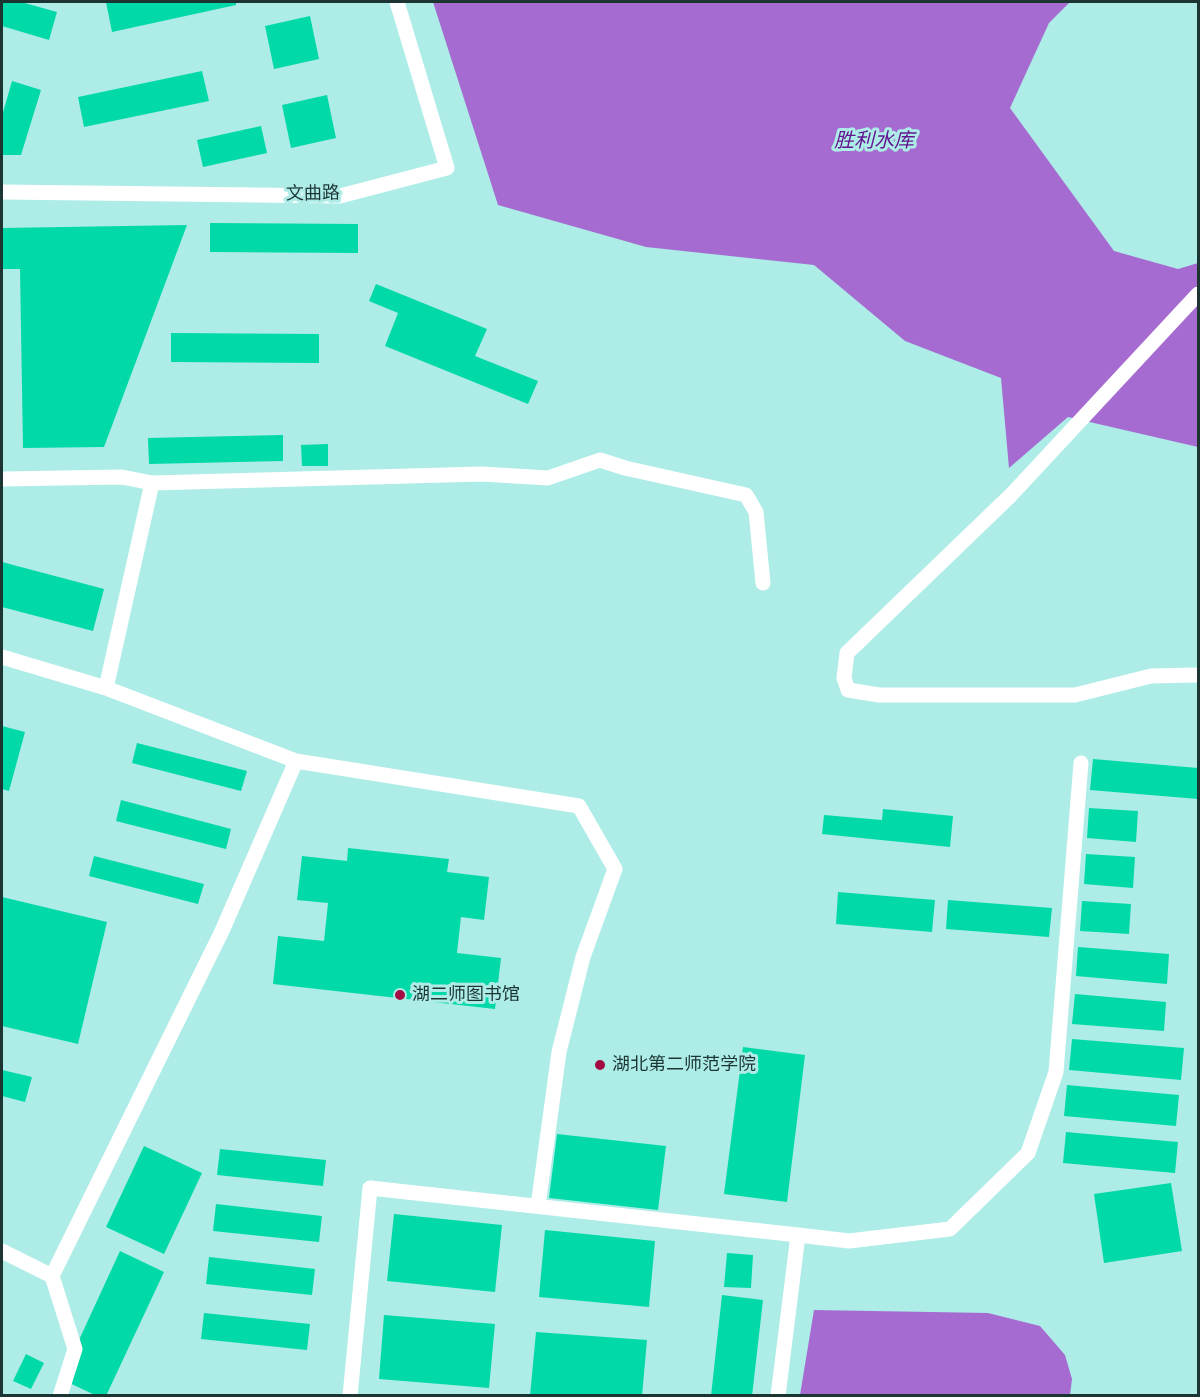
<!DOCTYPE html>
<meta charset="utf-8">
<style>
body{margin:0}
#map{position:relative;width:1200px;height:1397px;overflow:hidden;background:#adece7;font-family:Helvetica,sans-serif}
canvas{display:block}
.frame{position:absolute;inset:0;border:3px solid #1c3533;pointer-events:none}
</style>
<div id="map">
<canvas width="1200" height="1397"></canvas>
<div class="frame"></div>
</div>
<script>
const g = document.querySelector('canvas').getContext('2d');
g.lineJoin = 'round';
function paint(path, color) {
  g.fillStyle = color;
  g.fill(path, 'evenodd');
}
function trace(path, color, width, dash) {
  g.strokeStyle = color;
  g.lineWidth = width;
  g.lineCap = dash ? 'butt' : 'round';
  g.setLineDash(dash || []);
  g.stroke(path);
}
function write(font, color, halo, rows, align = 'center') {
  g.font = font + ' Helvetica,"Noto Sans SC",sans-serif';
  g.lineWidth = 6;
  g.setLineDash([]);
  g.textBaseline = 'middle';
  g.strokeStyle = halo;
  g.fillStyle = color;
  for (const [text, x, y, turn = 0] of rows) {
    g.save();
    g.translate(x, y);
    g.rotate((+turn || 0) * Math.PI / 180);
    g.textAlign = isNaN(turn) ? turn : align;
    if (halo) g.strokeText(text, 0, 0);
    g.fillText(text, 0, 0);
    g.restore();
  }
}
const water = new Path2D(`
 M433 2H1070L1049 23 1010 108 1114 251 1178 269 1198 263V447L1068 417 1009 468 1001 378 905 341 814 265 646 247 498 205Z
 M814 1310 988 1313 1040 1326 1065 1355 1072 1379 1070 1395H800Z`);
const building = new Path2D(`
 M2 2H21L57 12 49 40 2 26Z
 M106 2H236V5L112 32Z
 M310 16 319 59 274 69 265 26Z
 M202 71 209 101 84 127 78 97Z
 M12 81 41 90 21 155H2V116Z
 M327 95 336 138 291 148 282 105Z
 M261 126 267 153 203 167 197 140Z
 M210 223 358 224V253L210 252Z
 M187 225 104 447 23 448 20 269H2V228Z
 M376 284 487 329 475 356 538 381 528 404 385 346 398 313 369 301Z
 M171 333 319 334V363L171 362Z
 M283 435V461L149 464 148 438Z
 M328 444V466H302L301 445Z
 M2 562 104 589 93 631 2 607Z
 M2 726 25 732 9 791 2 789Z
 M137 743 247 771 241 791 132 763Z
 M1093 759 1198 768V799L1090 790Z
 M121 800 231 829 226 849 116 821Z
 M1089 808 1138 811 1136 842 1087 838Z
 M883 809 953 816 950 847 822 834 824 815 882 820Z
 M348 848 449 859 447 872 489 877 484 920 461 917 457 953 501 958 495 1009 273 984 278 936 324 941 328 903 297 900 302 856 347 861Z
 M1086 854 1135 857 1133 888 1084 884Z
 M94 856 204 884 198 904 89 876Z
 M838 892 935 900 932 932 836 924Z
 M2 897 107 922 78 1044 2 1026Z
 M948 900 1052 908 1049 937 946 929Z
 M1082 901 1131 904 1129 934 1080 931Z
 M1078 947 1169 954 1167 984 1076 976Z
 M1075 994 1166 1002 1164 1031 1072 1024Z
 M1072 1039 1184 1048 1181 1080 1069 1070Z
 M743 1047 805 1055 787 1202 724 1194Z
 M2 1070 32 1077 25 1102 2 1096Z
 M1067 1085 1179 1095 1176 1126 1064 1116Z
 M1066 1132 1178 1142 1175 1173 1063 1163Z
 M557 1134 666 1146 658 1210 549 1198Z
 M144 1146 202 1173 164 1254 106 1227Z
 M220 1149 326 1160 323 1186 217 1175Z
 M1171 1183 1182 1251 1104 1263 1094 1194Z
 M216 1204 322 1216 319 1242 213 1231Z
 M394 1214 502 1225 495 1292 387 1281Z
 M545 1230 655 1241 649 1307 539 1297Z
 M120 1251 164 1272 106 1396H97L61 1379Z
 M727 1253 753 1255 751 1288 724 1287Z
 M209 1257 315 1269 312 1295 206 1284Z
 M722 1295 763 1300 752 1396H711Z
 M204 1313 310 1324 307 1350 201 1339Z
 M384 1315 495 1324 489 1388 379 1379Z
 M536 1332 647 1340 642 1396H530Z
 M26 1354 44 1363 31 1389 13 1381Z`);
const street = new Path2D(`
 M2 192 340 196 447 168 397 2
 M1198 294 1011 495 847 653 844 678 848 690 879 695H1075L1151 676 1198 675
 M2 479 122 477 152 483 106 688 296 761 222 931 52 1276
 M152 483 482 474 548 478 600 460 625 468 746 495 756 512 763 583
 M2 657 106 688
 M296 761 579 806 615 869 583 957 559 1052 538 1206
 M798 1235 849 1241 950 1229 1028 1153 1056 1072 1081 763
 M2 1251 52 1276 75 1349 60 1396
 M350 1396 370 1188 798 1235 778 1396`);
const markers = [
 [400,995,6,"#a40a43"],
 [600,1065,6,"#a40a43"]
];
const streetNames = [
 ["文曲路",313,194,-1]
];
const poiNames = [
 ["湖二师图书馆",412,995],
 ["湖北第二师范学院",612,1065]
];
const waterNames = [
 ["胜利水库",874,141]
];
paint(water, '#a66bd1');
paint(building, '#02d9a9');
trace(street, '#fff', 15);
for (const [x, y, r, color] of markers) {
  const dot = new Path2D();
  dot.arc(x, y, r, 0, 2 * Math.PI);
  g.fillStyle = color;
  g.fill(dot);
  trace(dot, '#adece7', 2);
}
write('18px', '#1c3533', '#adece7', streetNames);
write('18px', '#1c3533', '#adece7', poiNames, 'left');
write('italic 20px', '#651491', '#adece7', waterNames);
</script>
